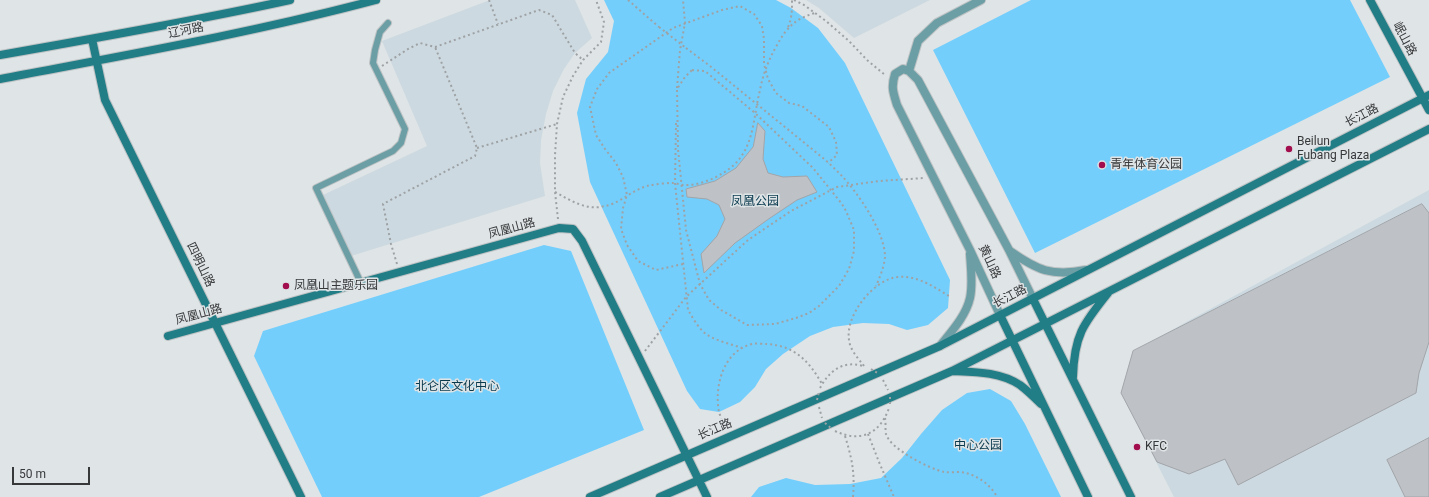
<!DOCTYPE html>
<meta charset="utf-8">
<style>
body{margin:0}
#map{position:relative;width:1429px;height:497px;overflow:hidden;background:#dfe4e6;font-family:Roboto,sans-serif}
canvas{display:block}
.scale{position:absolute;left:12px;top:467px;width:78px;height:18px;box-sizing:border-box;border:2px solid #37383a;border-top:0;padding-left:5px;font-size:12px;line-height:14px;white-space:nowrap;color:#37383a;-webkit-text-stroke:3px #dfe4e6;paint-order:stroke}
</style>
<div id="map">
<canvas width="1429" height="497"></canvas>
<div class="scale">50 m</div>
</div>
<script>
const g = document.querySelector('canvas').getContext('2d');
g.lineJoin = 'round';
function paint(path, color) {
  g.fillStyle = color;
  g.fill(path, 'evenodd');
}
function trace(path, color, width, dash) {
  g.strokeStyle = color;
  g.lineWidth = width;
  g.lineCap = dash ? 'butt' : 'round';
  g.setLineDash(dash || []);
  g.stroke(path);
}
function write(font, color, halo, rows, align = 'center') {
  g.font = font + ' Roboto,"Noto Sans SC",sans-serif';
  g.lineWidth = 3;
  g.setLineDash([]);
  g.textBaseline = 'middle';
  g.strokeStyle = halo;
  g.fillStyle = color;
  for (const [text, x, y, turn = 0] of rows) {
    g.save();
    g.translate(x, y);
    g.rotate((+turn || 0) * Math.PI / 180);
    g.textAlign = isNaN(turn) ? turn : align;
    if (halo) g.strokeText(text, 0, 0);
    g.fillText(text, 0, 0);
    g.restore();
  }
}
const built = new Path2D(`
 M490 0H575L592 38 575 53 564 69 553 91 546 114 541 140 540 163 545 196 351 256 323 195 427 146 382 41Z
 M806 0H930L854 38 819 8Z
 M1429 190V497H1174L1121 393 1133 351Z`);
const green = new Path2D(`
 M604 0H776L791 8 818 28 845 63 950 280 948 308 928 325 907 330 889 324 863 323 833 327 810 336 783 354 766 369 755 387 740 402 719 412 700 409 687 391 590 182 577 113 586 79 608 52 614 21Z
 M1031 0H1350L1390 77 1035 253 933 50Z
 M544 245 571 251 644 430 479 497H322L254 356 263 331Z
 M990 389 1011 401 1025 424 1061 497H751L759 487 786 478 815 485 850 484 881 478 902 458 921 434 942 410 967 393Z`);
const building = new Path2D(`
 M758 123 765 131 763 159 768 173 783 177 807 176 817 192 797 200 770 218 735 243 704 273 701 254 717 236 725 219 719 205 707 199 687 197 686 189 715 181 736 168 753 147Z
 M1422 204 1429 213V342L1419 373 1416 393 1238 485 1225 459 1189 474 1157 462 1121 393 1133 351Z
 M1429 438V497H1405L1387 460Z`);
const path = new Path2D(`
 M489 0 498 24
 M628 0 659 27
 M794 0 804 5 826 21 849 41 867 60 885 75
 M788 27C792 18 792 10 792 0
 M686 48 710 66 823 158C829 163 835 169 841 175 858 193 885 232 885 257 884 267 880 277 876 286
 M382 66 408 49 420 43 435 47 539 10 552 15 575 53 583 60
 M692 70 705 71 755 113 813 168 842 204 846 211 854 230V251L849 269 839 286 819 306 809 313 796 318 775 324 747 325 721 310 709 300 700 284 686 230 678 149 677 89 685 77Z
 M677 88 680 50 685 23 683 0
 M676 123 675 183 688 310C693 318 698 328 706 334 716 341 731 344 742 348
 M477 148 557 124
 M555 192C570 200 583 209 600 207 604 206 608 206 612 204 624 199 634 190 647 186 655 184 666 183 674 183 677 183 680 185 683 185 696 186 712 180 723 173 755 154 752 122 760 90 763 74 769 59 777 45 787 27 795 19 815 13
 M558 219 555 192V155L557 124 563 97 573 76 583 60 601 42 604 22 596 0
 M397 264 391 244 383 204 475 156 477 148 435 47
 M683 264 656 270 638 261 627 245 621 229 623 208 627 195 623 177 616 163 605 149 596 135 590 107 597 89 609 73 673 28 722 10 740 6 754 14 762 26 764 39V64L768 79 776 93 789 103 802 106 829 127 836 142 837 155 828 163
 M645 351 686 297 700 284 748 240 791 211 837 187 879 181 924 178
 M864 366C858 358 850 350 849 340 845 315 874 279 898 277 917 275 934 287 949 296
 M883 380 888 390
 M820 388C829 371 843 360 863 366
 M819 407 822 418
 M885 418C886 423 885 430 886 434 890 449 930 469 944 472 951 473 959 471 966 473 978 476 991 485 997 497
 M725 430C723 424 721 418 719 412 714 387 723 351 752 344 757 343 763 344 767 344 795 346 809 361 822 384
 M835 431C860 443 880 434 889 408
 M868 434 879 462 894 497
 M845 436C852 459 855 472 853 497`);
const lane = new Path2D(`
 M361 283 316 188 393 151 401 143 405 129 373 63 375 50 380 32 388 23`);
const street = new Path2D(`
 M909 71 918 41 937 23 981 0
 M1010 251C1037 270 1052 277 1086 270
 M1000 315 970 250 897 105C893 92 891 87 895 74L903 69 909 71 918 80 1009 250 1033 299
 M940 346C951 332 966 316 970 298 973 284 971 269 970 254`);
const secondary = new Path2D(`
 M1370 0 1429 110
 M92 39 105 100 301 497
 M0 55C97 38 194 21 290 0
 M0 79C126 55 252 33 376 0
 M1033 299 1131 497
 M1000 315 1088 497
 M168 336 559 228 573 229 582 241 707 497
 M953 371C976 372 1000 372 1020 385 1028 391 1035 398 1041 404
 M1073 377C1074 336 1083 324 1108 293
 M590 497 940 346 1429 95
 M660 497 952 371 1429 129`);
const pathBridge = new Path2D(`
 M659 27 686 48
 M871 369 879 374
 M817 400 819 392
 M890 404V395
 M825 423 832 429`);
const markers = [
 [1289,149,4,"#a20d4e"],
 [1102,165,4,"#a20d4e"],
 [286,286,4,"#a20d4e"],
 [1137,447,4,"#a20d4e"]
];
const streetNames = [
 ["辽河路",186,31,-11],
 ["岷山路",1404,39,62],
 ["长江路",1362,116,-27],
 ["凤凰山路",512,229,-15],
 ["黄山路",989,262,65],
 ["四明山路",200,265,64],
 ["长江路",1010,297,-27],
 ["凤凰山路",199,315,-15],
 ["长江路",715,430,-23]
];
const poiNames = [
 ["Beilun",1297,142],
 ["Fubang Plaza",1297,156],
 ["青年体育公园",1110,165],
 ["凤凰山主题乐园",294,286],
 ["KFC",1145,447]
];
const parkNames = [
 ["凤凰公园",755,202],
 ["北仑区文化中心",457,387],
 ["中心公园",978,446]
];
paint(built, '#ccd9e0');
paint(green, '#73cefc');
paint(building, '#bec1c5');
trace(building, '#a2a5a9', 1);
trace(lane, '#bdc2c4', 8);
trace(street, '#bdc2c4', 10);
trace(secondary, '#bdc2c4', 10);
trace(path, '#9ea2a4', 2, [2, 3]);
trace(lane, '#6b9fa5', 6);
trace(street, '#6b9fa5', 8);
trace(secondary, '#217d86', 8);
trace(pathBridge, '#9ea2a4', 2, [2, 3]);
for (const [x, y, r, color] of markers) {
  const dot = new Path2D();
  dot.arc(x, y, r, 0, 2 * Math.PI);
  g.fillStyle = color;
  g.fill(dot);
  trace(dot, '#dfe4e6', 1.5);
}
write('12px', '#37383a', '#dfe4e6', streetNames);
write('12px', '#37383a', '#dfe4e6', poiNames, 'left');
write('12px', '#08394d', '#dfe4e6', parkNames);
</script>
